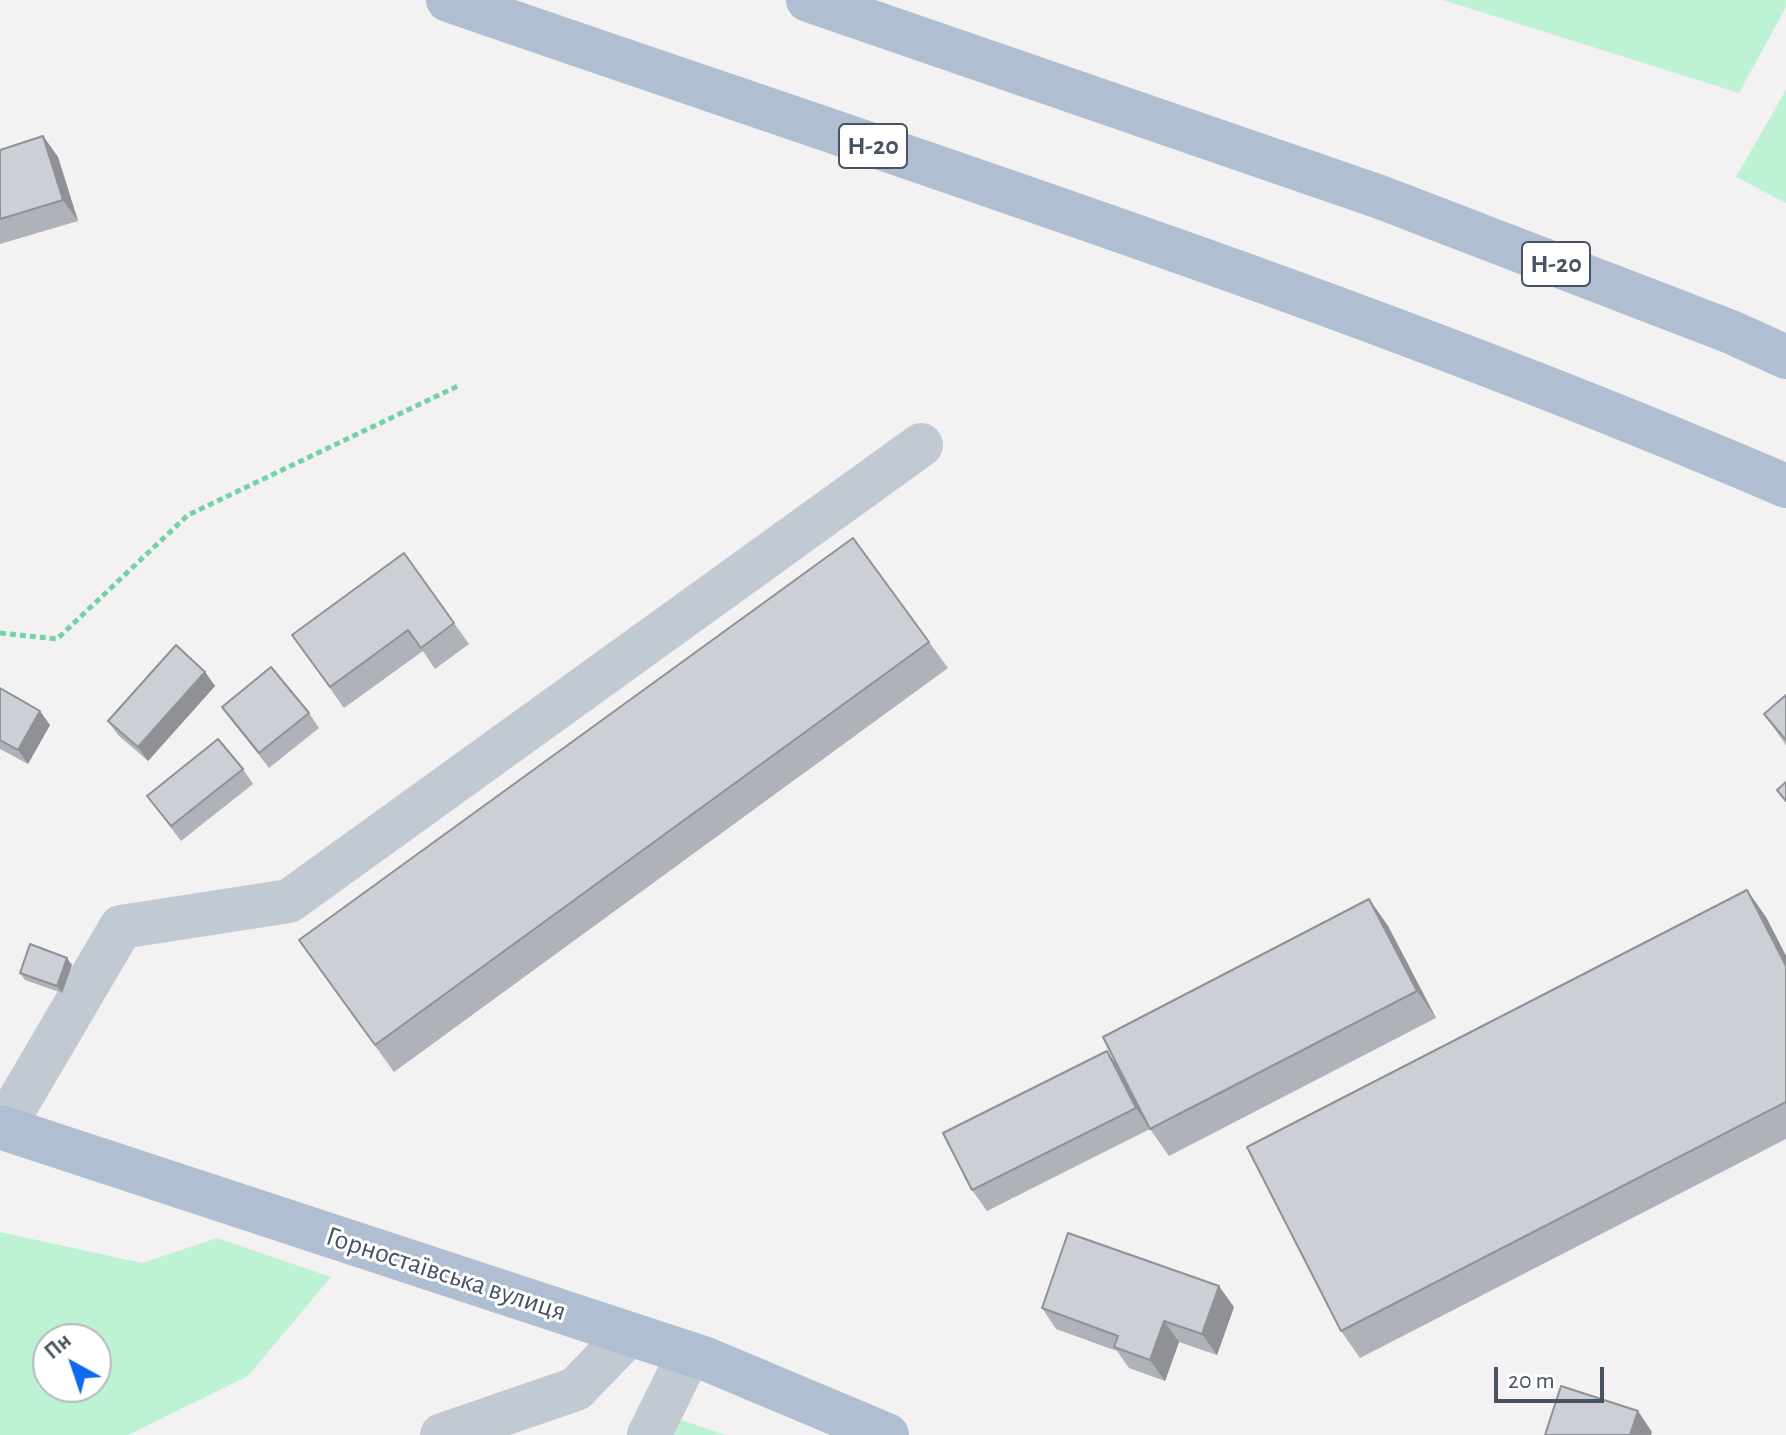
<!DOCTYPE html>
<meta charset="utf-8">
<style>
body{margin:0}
#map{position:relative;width:1786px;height:1435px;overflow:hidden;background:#f3f1f1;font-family:"Alegreya Sans",sans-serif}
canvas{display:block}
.north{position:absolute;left:32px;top:1323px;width:80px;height:80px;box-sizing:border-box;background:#fff;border:2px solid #b5babf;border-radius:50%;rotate:320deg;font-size:22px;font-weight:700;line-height:32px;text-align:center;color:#475360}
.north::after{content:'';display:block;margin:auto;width:28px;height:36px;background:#0f69ef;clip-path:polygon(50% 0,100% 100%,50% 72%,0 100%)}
.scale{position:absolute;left:1494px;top:1367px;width:110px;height:36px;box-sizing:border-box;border:4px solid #475360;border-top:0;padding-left:10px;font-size:24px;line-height:28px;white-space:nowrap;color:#475360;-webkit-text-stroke:6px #fff;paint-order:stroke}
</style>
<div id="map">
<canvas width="1786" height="1435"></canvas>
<div class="north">Пн</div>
<div class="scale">20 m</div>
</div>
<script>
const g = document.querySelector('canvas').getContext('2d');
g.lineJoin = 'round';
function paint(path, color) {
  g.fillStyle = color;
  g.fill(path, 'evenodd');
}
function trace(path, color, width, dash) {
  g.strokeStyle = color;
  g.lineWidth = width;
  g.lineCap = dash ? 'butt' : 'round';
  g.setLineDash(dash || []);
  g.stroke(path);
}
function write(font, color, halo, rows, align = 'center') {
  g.font = font + ' "Alegreya Sans",sans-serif';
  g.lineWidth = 6;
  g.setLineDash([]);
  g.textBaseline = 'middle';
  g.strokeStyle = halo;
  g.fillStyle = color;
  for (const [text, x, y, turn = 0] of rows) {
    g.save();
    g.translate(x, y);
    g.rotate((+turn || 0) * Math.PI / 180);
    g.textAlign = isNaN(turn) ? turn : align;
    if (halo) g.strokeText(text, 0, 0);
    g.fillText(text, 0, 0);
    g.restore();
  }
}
const green = new Path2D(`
 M1443 0H1786V7L1739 93Z
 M1786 90V203L1736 177Z
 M0 1232 142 1263 217 1238 331 1277 248 1376 128 1435H0ZM48 1339H96V1387H48Z
 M676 1418 725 1435H671Z`);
const path = new Path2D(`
 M0 633 57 639 188 515 460 385`);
const minor = new Path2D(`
 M3 1128 121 927 289 901 921 445
 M442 1435 576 1389 629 1334
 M649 1435 689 1354`);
const major = new Path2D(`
 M448 0C896 155 1350 299 1786 486
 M808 0 1380 197 1731 332 1786 357
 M0 1127 706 1359 887 1435`);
const wall = new Path2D(`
 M43 136 58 157 78 221 0 244V150Z
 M404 553 469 644 435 669 423 651 344 708 292 635Z
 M929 642 948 668 394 1072 318 967Z
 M205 672 215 686 148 761 118 735 108 721Z
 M0 688 50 725 28 764 0 749Z
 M1786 695V745L1764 714Z
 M222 707 309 713 319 728 269 768Z
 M243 769 253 784 181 841 147 796Z
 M1747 890 1766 917 1786 956V1139L1360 1358 1341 1331Z
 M1369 899 1388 926 1436 1018 1169 1156 1150 1129 987 1211 972 1190 1118 1067Z
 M72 965 62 993 25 980 20 973Z
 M1234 1307 1217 1355 1179 1342 1165 1381 1129 1368 1117 1351 1056 1329 1042 1308Z`);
const shadedWall = new Path2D(`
 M43 136 58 157 78 221 63 200Z
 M205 672 215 686 148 761 138 747Z
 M40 711 50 725 28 764 18 750Z
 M1747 890 1766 917 1786 956V966Z
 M1369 899 1388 926 1436 1018 1417 991Z
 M67 958 72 965 62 993 57 986Z
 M1107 1051 1122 1072 1151 1129 1136 1108Z
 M1219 1286 1234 1307 1217 1355 1202 1334Z
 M1164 1321 1179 1342 1165 1381 1150 1360Z
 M1638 1411 1652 1432 1651 1435H1630Z`);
const building = new Path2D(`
 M43 136 63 200 0 219V150Z
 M853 538 929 642 375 1045 299 940Z
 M404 553 454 623 421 648 408 630 330 687 292 635Z
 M176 645 205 672 138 747 108 721Z
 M271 667 309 713 259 753 222 707Z
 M0 688 40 711 18 750 0 740Z
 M1786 695V740L1764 714Z
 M218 739 243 769 171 826 147 796Z
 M1786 782V801L1777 790Z
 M1747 890 1786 966V1102L1341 1331 1247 1147Z
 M1369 899 1417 991 1150 1129 1103 1037Z
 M30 944 67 958 57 986 20 973Z
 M1107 1051 1136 1108 972 1190 943 1133Z
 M1068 1233 1219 1286 1202 1334 1164 1321 1150 1360 1114 1347 1118 1336 1042 1308Z
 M1561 1386 1638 1411 1630 1435H1545Z`);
const shields = [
 [873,146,68],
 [1556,264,68]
];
const shieldNames = [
 ["Н-20",873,146],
 ["Н-20",1556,264]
];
const streetNames = [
 ["Горностаївська вулиця",446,1274,18]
];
paint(green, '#bef2d4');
trace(path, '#73d3a7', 5, [6, 4]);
trace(minor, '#c1cad3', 44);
trace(major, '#afbfd1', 44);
paint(wall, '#afb2b8');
paint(shadedWall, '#8f9196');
paint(building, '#cccfd6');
trace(building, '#8f9196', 2);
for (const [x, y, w] of shields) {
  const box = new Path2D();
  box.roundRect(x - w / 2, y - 22, w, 44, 6);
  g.fillStyle = '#fff';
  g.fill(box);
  trace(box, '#475360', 2);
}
write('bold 26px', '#475360', null, shieldNames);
write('28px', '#475360', '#fff', streetNames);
</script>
